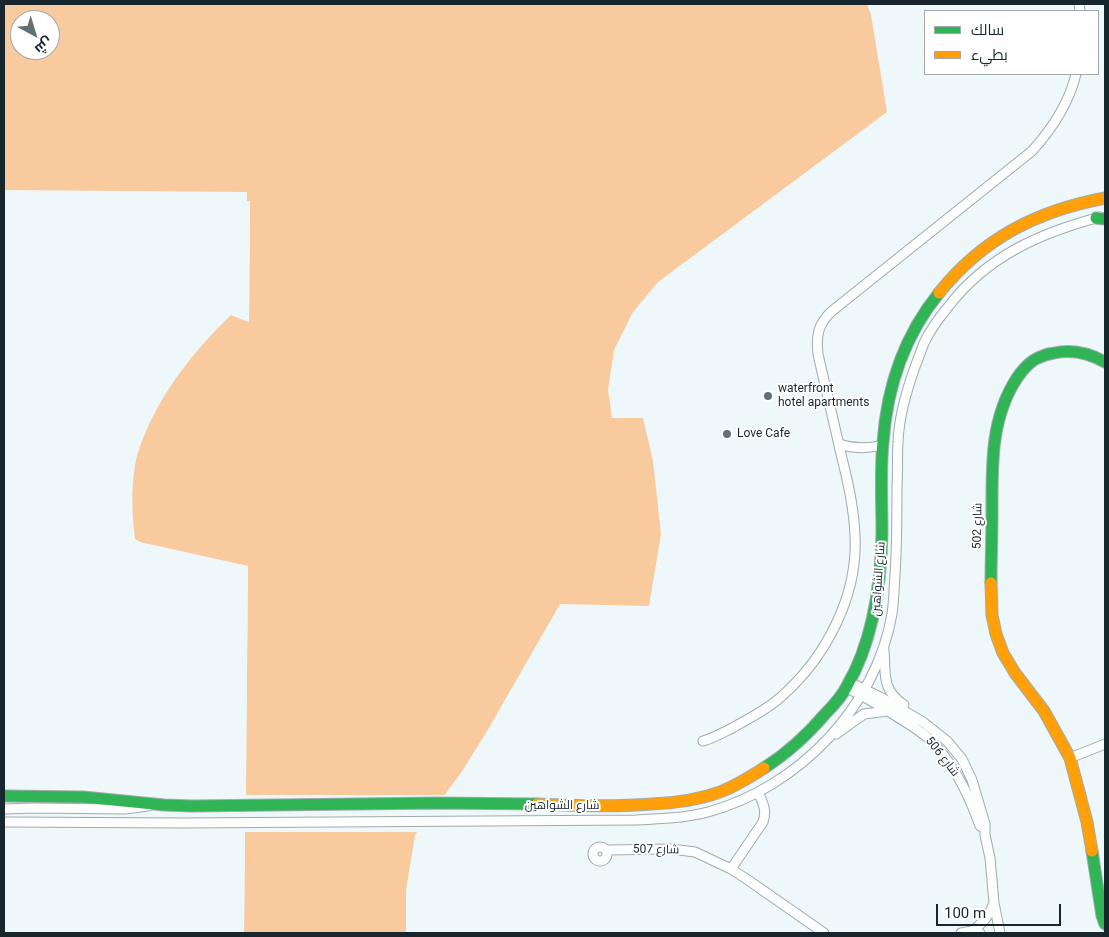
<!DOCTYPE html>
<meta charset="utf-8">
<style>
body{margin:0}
#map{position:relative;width:1109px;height:937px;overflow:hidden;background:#eef7fa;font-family:Roboto,Cairo,sans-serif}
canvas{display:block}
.frame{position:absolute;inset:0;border:5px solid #18272d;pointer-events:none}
.legend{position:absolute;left:924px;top:10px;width:175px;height:65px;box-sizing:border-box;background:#fff;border:1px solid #a3a9ab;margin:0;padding:6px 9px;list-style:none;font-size:15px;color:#18272d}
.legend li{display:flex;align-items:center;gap:10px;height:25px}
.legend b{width:25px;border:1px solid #a3a9ab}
.north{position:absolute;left:10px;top:10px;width:50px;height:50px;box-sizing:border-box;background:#fff;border:1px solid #a3a9ab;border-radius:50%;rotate:141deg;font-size:14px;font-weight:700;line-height:20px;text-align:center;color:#18272d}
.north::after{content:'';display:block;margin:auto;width:18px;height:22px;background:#637075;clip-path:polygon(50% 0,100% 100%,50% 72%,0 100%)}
.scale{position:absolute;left:936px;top:904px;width:125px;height:22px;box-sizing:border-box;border:2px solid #18272d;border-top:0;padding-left:6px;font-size:15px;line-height:18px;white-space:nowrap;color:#18272d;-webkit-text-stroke:4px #fff;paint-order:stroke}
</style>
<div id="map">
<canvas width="1109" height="937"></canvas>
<div class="frame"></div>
<ul class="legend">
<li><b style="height:6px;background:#30b455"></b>سالك</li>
<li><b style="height:6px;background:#ff9f0a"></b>بطيء</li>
</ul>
<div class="north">ش</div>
<div class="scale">100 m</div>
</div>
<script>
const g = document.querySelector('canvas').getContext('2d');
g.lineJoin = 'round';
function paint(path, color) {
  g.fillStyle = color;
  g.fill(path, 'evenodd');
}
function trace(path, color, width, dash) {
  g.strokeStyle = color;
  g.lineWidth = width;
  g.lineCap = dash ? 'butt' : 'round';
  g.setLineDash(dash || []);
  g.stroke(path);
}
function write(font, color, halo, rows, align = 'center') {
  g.font = font + ' Roboto,Cairo,sans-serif';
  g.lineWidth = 4;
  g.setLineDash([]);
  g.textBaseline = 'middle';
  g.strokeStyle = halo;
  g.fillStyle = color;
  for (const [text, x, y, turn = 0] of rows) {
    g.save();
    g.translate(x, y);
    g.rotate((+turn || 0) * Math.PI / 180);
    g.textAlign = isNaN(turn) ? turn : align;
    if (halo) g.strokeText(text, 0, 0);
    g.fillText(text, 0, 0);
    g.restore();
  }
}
const water = new Path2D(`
 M4 4H867L871 15 887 112 658 282 633 312 614 350 608 390 612 418H643L653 461 661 534 649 606 560 604 490 726 463 770 415 835 406 890V933H244L248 566 140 542 135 539C132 514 131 490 135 466 137 451 144 436 150 422 170 381 198 347 231 315L249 322 250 201H247V192L4 190ZM20 20H50V50H20Z`);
const pier = new Path2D(`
 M247 201H250L249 322 228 314 231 313 247 319Z
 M132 537 143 544 248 566 246 795H448L420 832H245L244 933H242L245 568 143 546 133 541Z`);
const street = new Path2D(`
 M1079 4 1080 11
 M839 444C854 449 868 449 883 445
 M884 650C886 675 881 689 904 705
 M849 682 880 697 923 722 947 741 962 759 972 780 985 824V835L990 858 994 903 1000 933
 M847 688C864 696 880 706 896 716 907 723 918 729 928 738 953 761 969 795 980 826
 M836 734 864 714 888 711
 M703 741C714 738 724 732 734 727 750 718 768 709 782 696 826 657 858 596 855 536 854 507 847 478 840 450 833 418 825 386 818 354 816 335 818 324 832 311L1032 151C1052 129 1069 103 1076 74
 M1070 758 1105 744
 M4 809 33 808 125 809 148 806
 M4 822 182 823 636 820C660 819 685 818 708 812 799 787 876 707 892 614 894 601 894 588 895 575 897 545 897 515 897 485 898 471 897 456 898 442 899 416 906 392 915 367 918 359 921 351 924 343 930 330 939 318 948 307 987 256 1040 233 1100 217
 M593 854a7 7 0 1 1 14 0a7 7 0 1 1-14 0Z
 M607 850 671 849 695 852 731 869 748 880 824 933
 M731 869 763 822C767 810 763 803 758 792
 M972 931C983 923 989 916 994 903
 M961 933 972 931 980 933`);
const fast = new Path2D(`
 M1096 218 1105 219
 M991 583C991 560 992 537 992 514 992 467 990 419 1017 378 1023 369 1032 359 1043 356 1046 354 1050 354 1054 353 1072 349 1089 353 1105 362
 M764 768C788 753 808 734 826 713 834 705 842 696 847 686 873 641 881 585 882 533 882 503 880 472 883 442 887 387 904 336 939 293
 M4 796 83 797 164 805 192 806 439 803 537 804
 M1092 851 1102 916 1105 924`);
const slow = new Path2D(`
 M939 293C983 238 1037 211 1105 198
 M991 583 992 615 996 634 1003 653 1015 673 1044 711 1070 758 1087 822 1092 851
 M537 804C575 806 614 807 652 804 675 803 698 800 720 792 736 786 750 777 764 768`);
const markers = [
 [768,396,5,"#637075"],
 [727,434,5,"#637075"]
];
const poiNames = [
 ["waterfront",778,389],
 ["hotel apartments",778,403],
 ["Love Cafe",737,434]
];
const streetNames = [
 ["شارع 502",978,526,-89],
 ["شارع الشواهين",879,579,-86],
 ["شارع 506",942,757,52],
 ["شارع الشواهين",562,806],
 ["شارع 507",656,850,1]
];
paint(water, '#f8ca9e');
paint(pier, '#eef7fa');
trace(street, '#a0abae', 11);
trace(fast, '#a0abae', 13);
trace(slow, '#a0abae', 13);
trace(street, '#fcfefe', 9);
trace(fast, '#30b455', 11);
trace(slow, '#ff9f0a', 11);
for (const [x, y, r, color] of markers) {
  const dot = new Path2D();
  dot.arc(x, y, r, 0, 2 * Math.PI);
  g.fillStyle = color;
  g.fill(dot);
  trace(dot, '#fff', 2);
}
write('12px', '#18272d', '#fff', poiNames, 'left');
write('12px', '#18272d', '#fff', streetNames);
</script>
